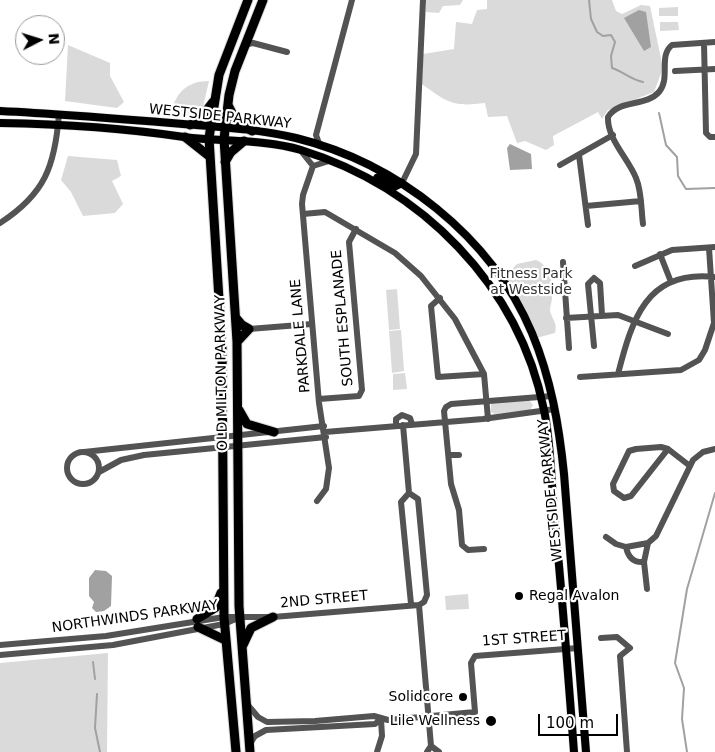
<!DOCTYPE html>
<style>
body{margin:0}
#map{position:relative;width:715px;height:752px;overflow:hidden;background:#fff;font-family:"DejaVu Sans",sans-serif}
canvas{display:block}
.north{position:absolute;left:15px;top:15px;width:50px;height:50px;box-sizing:border-box;background:#fff;border:1px solid #999;border-radius:50%;rotate:85deg;font-size:14px;font-weight:700;line-height:20px;text-align:center;color:#000}
.north::after{content:'';display:block;margin:auto;width:18px;height:22px;background:#000;clip-path:polygon(50% 0,100% 100%,50% 72%,0 100%)}
.scale{position:absolute;left:538px;top:714px;width:80px;height:22px;box-sizing:border-box;border:2px solid #000;border-top:0;padding-left:6px;font-size:15px;line-height:18px;white-space:nowrap;color:#000;-webkit-text-stroke:4px #fff;paint-order:stroke}
</style>
<div id="map">
<canvas width="715" height="752"></canvas>
<div class="north">N</div>
<div class="scale">100 m</div>
</div>
<script>
const g = document.querySelector('canvas').getContext('2d');
g.lineJoin = 'round';
function paint(path, color) {
  g.fillStyle = color;
  g.fill(path, 'evenodd');
}
function trace(path, color, width, dash) {
  g.strokeStyle = color;
  g.lineWidth = width;
  g.lineCap = dash ? 'butt' : 'round';
  g.setLineDash(dash || []);
  g.stroke(path);
}
function write(font, color, halo, rows, align = 'center') {
  g.font = font + ' "DejaVu Sans",sans-serif';
  g.lineWidth = 4.5;
  g.setLineDash([]);
  g.textBaseline = 'middle';
  g.strokeStyle = halo;
  g.fillStyle = color;
  for (const [text, x, y, turn = 0] of rows) {
    g.save();
    g.translate(x, y);
    g.rotate((+turn || 0) * Math.PI / 180);
    g.textAlign = isNaN(turn) ? turn : align;
    if (halo) g.strokeText(text, 0, 0);
    g.fillText(text, 0, 0);
    g.restore();
  }
}
const green = new Path2D(`
 M426 0H463L460 5 443 6 439 13 426 12Z
 M487 0H612L616 11 622 14 641 5 650 6 663 68 654 92 608 110 602 119 598 112 553 136 554 145 546 150 525 141 517 143 507 116 488 117 485 103C453 107 448 103 422 84L423 54 454 49 456 22 472 24 477 10 487 9Z
 M678 7V16H659V8Z
 M660 22H678L679 30 660 31Z
 M68 45 110 63V76L124 102 117 108 65 101Z
 M209 81 203 107 198 114 188 117 171 116C174 94 186 81 209 81Z
 M68 156 117 160 121 176 112 181 123 204 115 213 83 216 71 192 61 180Z
 M536 260C551 266 553 283 552 298 552 301 550 306 550 310 551 318 558 323 555 333L536 338 504 277 517 264Z
 M397 289 400 329 389 330 386 290Z
 M401 330 404 371 392 373 389 331Z
 M405 373 407 389 393 390V374Z
 M529 400 533 405 530 410 495 414 491 412V403Z
 M468 594 469 609 446 610 445 596Z
 M108 653 107 752H0V663Z`);
const water = new Path2D(`
 M639 10 646 12 651 47 644 51 624 18Z
 M510 144 531 154 532 169 510 170 507 148Z
 M95 570 106 571 112 576 111 606 104 611 96 612 92 608 94 602 89 596V578Z`);
const stream = new Path2D(`
 M589 0 591 19 597 32 603 36 611 35 615 42 611 56 612 68C624 72 631 80 643 82
 M659 113 666 145 677 157 678 176 686 189 715 188
 M93 662 95 679
 M97 694 95 728 100 752
 M687 752 682 719 684 688 675 663 687 589 715 493`);
const minor = new Path2D(`
 M704 43 706 133 710 137H715
 M244 45 253 43 287 52
 M675 71 715 69
 M320 146 316 135 352 0
 M301 151 313 166
 M579 155 588 225
 M560 165 613 135
 M402 183 416 154 423 0
 M586 206 641 201
 M303 214 325 212 395 253 421 276 455 319 484 374 488 419
 M0 223C45 194 55 166 59 114
 M643 224C641 209 642 192 636 178 628 158 607 139 608 117 619 99 646 107 659 92 671 78 658 56 672 45L715 42
 M660 254 671 282
 M563 262 569 348
 M635 266 672 250 715 247
 M440 298 431 306 438 377 484 374
 M566 318 618 315 668 334
 M249 329 312 324
 M594 346 588 284 594 278 600 283 602 315
 M618 374C632 320 646 270 714 277
 M580 377 681 370 699 360 705 350 714 323 709 248
 M319 399 359 396 362 390 349 242 356 229
 M403 425 409 493
 M396 426V419L402 415 410 418 412 424
 M325 432 483 419 555 409
 M661 447 668 449 631 496 624 498 614 491 613 484 629 451 636 449Z
 M668 449 690 466
 M84 452 324 426
 M67 468a16 16 0 1 1 32 0a16 16 0 1 1-32 0Z
 M449 455H459
 M99 472 121 460 144 455 326 437
 M409 493 401 502 411 604
 M317 501 326 489 329 468 319 403 302 204 303 195 313 166 329 161
 M606 537 616 544 626 547 648 543 656 536 693 460 703 452 715 449
 M626 547C628 557 633 563 644 562
 M484 549 468 550 462 545 459 510 451 484 444 411 446 407 451 404 552 396
 M647 589 644 562 648 543
 M419 605 431 746 427 752
 M601 638 617 637 630 648 620 656 627 752
 M0 645 106 636 224 617H273L419 605 424 602 427 595 418 499 409 493
 M0 655 113 645 224 624 238 618
 M247 704 258 717 267 722 315 721 374 716 388 720 475 712 471 663 475 656 578 648
 M249 745 255 736 266 730 375 724 381 719
 M431 746 439 752
 M377 752 382 736 381 719`);
const major = new Path2D(`
 M0 111C61 114 122 119 183 124 220 127 259 129 296 138 397 163 491 236 532 333 551 379 559 425 564 474L586 752
 M0 123C61 124 123 128 184 137 222 142 263 139 301 150 421 187 519 285 544 410 551 443 551 479 554 512 562 592 568 672 574 752
 M377 178 394 187 402 183`);
const highway = new Path2D(`
 M228 105 236 121 252 131
 M190 125 200 119 213 102
 M185 137 209 156
 M225 162 231 152 244 141
 M236 318 242 325 249 329 237 342
 M239 410 247 424 274 432
 M197 619 215 608 221 593
 M198 627 225 640
 M243 645 251 628 273 617
 M236 752 224 617 222 348 209 138 219 75 248 0
 M250 752 239 606 237 342 224 139 229 95 235 71 263 0`);
const markers = [
 [519,596,5,"#000"],
 [463,697,5,"#000"],
 [491,721,6,"#000"]
];
const streetNames = [
 ["WESTSIDE PARKWAY",220,117,6],
 ["SOUTH ESPLANADE",343,318,-95],
 ["PARKDALE LANE",301,336,-95],
 ["OLD MILTON PARKWAY",222,373,-91],
 ["WESTSIDE PARKWAY",551,490,-96],
 ["2ND STREET",324,600,-5],
 ["NORTHWINDS PARKWAY",135,617,-8],
 ["1ST STREET",524,639,-4]
];
const parkNames = [
 ["Fitness Park",531,274],
 ["at Westside",531,290]
];
const poiNames = [
 ["Regal Avalon",529,596,"left"],
 ["Solidcore",453,697],
 ["Lile Wellness",480,721]
];
paint(green, '#dadada');
paint(water, '#a1a1a1');
trace(stream, '#a1a1a1', 2);
trace(major, '#dbdbdb', 9);
trace(highway, '#dbdbdb', 11);
trace(minor, '#535353', 6);
trace(major, '#000', 8);
trace(highway, '#000', 9);
for (const [x, y, r, color] of markers) {
  const dot = new Path2D();
  dot.arc(x, y, r, 0, 2 * Math.PI);
  g.fillStyle = color;
  g.fill(dot);
  trace(dot, '#fff', 2);
}
write('14px', '#000', '#fff', streetNames);
write('14px', '#313131', '#fff', parkNames);
write('14px', '#000', '#fff', poiNames, 'right');
</script>
